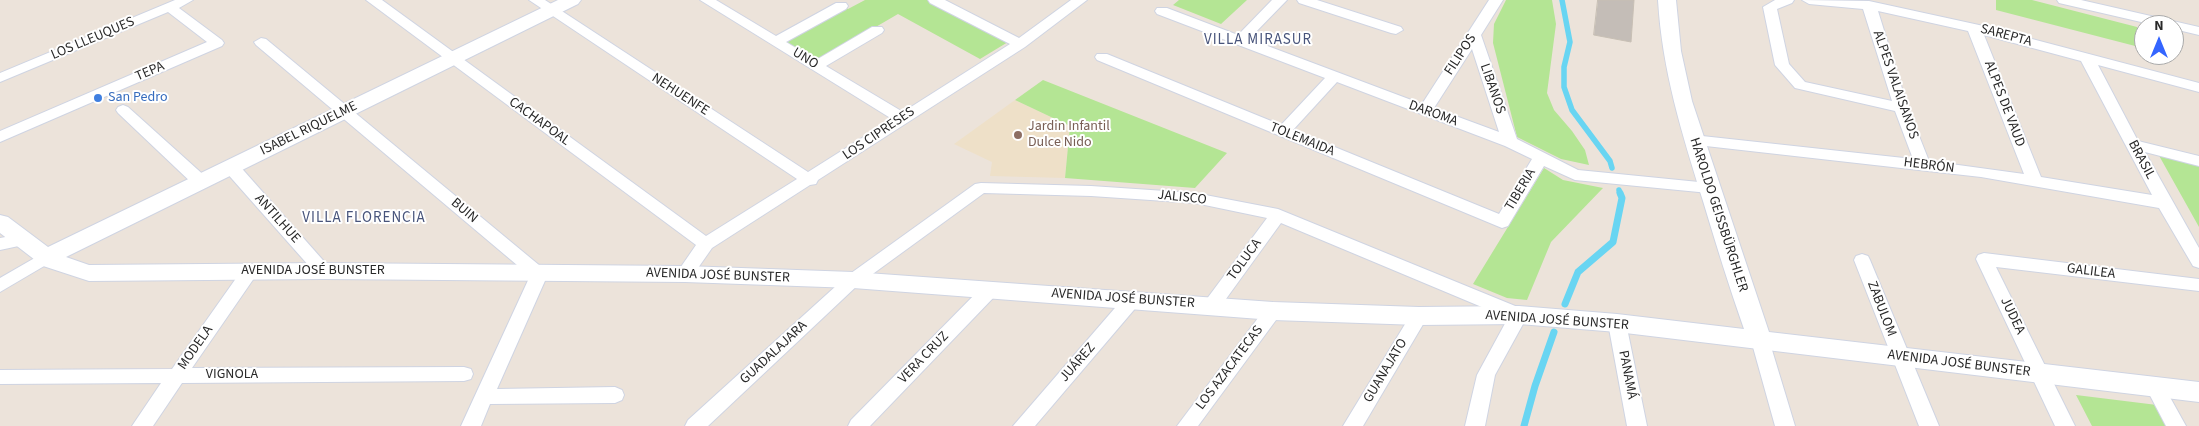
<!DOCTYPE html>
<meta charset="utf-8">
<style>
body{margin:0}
#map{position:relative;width:2199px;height:426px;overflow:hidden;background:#ece3da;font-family:"Source Sans 3",sans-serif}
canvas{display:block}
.north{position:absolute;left:2134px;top:15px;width:50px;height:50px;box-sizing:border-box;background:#fff;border:1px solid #a9a9a9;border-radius:50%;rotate:0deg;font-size:14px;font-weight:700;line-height:20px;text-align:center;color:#292929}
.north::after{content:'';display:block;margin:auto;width:18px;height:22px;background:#3465ff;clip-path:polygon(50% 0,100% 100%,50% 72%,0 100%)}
</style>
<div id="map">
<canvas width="2199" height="426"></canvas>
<div class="north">N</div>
</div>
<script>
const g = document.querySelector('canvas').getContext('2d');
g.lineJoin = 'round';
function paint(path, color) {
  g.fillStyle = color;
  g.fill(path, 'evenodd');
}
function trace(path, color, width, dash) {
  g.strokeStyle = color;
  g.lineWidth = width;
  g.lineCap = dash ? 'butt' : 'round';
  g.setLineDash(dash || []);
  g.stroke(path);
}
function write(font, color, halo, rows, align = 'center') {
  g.font = font + ' "Source Sans 3",sans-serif';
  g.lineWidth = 4;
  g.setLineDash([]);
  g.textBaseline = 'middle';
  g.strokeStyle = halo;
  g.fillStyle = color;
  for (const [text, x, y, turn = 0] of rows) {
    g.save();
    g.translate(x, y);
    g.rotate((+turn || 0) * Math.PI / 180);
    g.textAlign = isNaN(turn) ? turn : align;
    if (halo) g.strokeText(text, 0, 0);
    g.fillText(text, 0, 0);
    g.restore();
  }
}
const education = new Path2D(`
 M1015 100 1070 126 1065 178 990 176 992 162 954 144Z`);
const green = new Path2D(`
 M865 0H928L1008 42 980 59 898 14 819 60 784 41 845 7 848 9Z
 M1179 0H1247L1221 24 1173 5Z
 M1506 0H1552L1556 24 1547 93 1554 110 1572 131 1585 150 1589 165 1561 159 1517 137 1493 43 1494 24Z
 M1996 0H2032L2137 27 2139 47 1996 10Z
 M1043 80 1227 153 1195 188 1065 178 1070 126 1015 100Z
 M2157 152 2199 162V227Z
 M1544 168 1563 180 1603 188 1551 242 1527 300 1507 298 1473 284Z
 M2076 395 2157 405 2169 426H2092Z`);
const streamFar1 = new Path2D(`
 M1562 0 1570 42 1564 67V87L1572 110 1610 161 1612 168
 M1619 190 1620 194`);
const stream = new Path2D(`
 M1565 304 1578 272 1613 242 1622 198 1620 193
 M1524 426 1535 386 1554 332`);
const building = new Path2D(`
 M1598 0H1634L1631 42 1594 35Z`);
const minor = new Path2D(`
 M175 0H193L179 8 222 40 224 43 222 46 0 142V131L207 42 168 12 0 82V73Z
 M366 0H382L706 236 797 179 529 0H545L808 172 892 119 700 0H716L776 36 836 3H846L848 6 846 9 786 42 816 60 872 27H882L884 30 882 33 826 66 903 112 1010 44 930 3 928 0H945L1019 38 1071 0H1087L1025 47 818 180 816 184 810 185 712 248 691 278 685 280 679 278 676 274 696 245Z
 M1272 0H1287L1249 39 1422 104 1489 0H1503L1481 35 1517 139 1578 170 1709 183 1715 184 1717 188 1715 192 1709 193 1575 180 1544 166 1508 226 1502 228 1097 60 1095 57 1097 54H1107L1281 125 1325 78 1157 14 1155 11 1157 8H1167L1238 35ZM1472 49 1499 132 1434 108ZM1337 82 1505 146 1532 159 1499 214 1293 130Z
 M1297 0H1317L1401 27 1403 30 1396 34 1391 33 1299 3Z
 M1775 0H1794L1792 3 1777 9 1789 64 1805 82 1892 101 1863 9 1809 4 1802 0 1869 1 1979 25 2199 83V92L2098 65 2138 141 2199 156V166L2145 152 2199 248V268L2193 266 2159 208 1981 177 1688 144 1685 140 1688 136 1693 135 1913 159 1895 111 1795 88 1775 65 1763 7ZM1878 11 1968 31 2024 174 1929 161 1908 108ZM1984 35 2081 61 2152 195 2041 177Z
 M2057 0H2081L2199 27V35L2174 29V25H2154L2059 3Z
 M261 38 266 39 545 270 548 274 497 389 615 387 622 390 624 395 622 400 615 403 490 404 481 426H461L530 276 256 45 254 42Z
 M123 105 128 107 207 178 209 182 207 186 201 187 195 186 118 113 116 110 118 107Z
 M231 162 237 163 329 267 332 271 329 275 323 277 317 275 225 171 223 167 225 163Z
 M981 183 1091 186 1195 193 1278 209 1525 310 1528 315 1495 375 1485 426H1465L1477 375 1508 318 1281 223 1218 310 1212 312 1206 310 1203 305 1206 300 1267 218 1195 203 1091 196 984 193 859 284 708 426H685L688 420 847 276 975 184Z
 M22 234 28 236 30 240 28 244 0 250V238Z
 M45 252 51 254 53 258 51 262 0 292V278Z
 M1984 253 2199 279V291L1996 267 2075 426H2055L1976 259 1978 255Z
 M1862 254 1868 256 1870 260 1939 426H1919L1854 260 1856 256Z
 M250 265 256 267 259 271 192 368 464 367 471 369 473 374 471 379 464 381 182 383 153 426H132L161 383 0 384V370L172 369 244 267Z
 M990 284 996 285 999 290 996 295 870 426H848L851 420 984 285Z
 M1133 292 1139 294 1142 299 1139 304 1035 426H1013L1127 294Z
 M1273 304 1279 306 1282 311 1279 316 1198 426H1177L1267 306Z
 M1419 309 1425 311 1428 316 1363 426H1343L1413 311Z
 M1617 316 1623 318 1626 323 1647 426H1627L1608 323 1611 318Z
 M1760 333 1766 335 1769 340 1795 426H1775L1751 340 1754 335Z
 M2154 379 2161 381 2186 426H2166L2145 386 2147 381Z`);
const tertiary = new Path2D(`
 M558 0H581L578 4 66 257 89 265 323 263 685 266 853 272 1273 302 1419 307 1519 306 1617 314 1744 329C1729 287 1716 244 1703 201 1682 134 1662 70 1658 0H1676L1681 51 1692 101 1769 332 2199 382V402L1617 332 1519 324 1419 325 1273 320 853 288 685 282 323 279 89 281 37 264 35 260 0 233V215L8 217 48 247Z`);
const markers = [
 [98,98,5,"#3f7fe0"],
 [1018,135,5,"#8d6e63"]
];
const streetNames = [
 ["SAREPTA",2006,36,15],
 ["LOS LLEUQUES",93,39,-23],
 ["FILIPOS",1461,55,-57],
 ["UNO",805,59,31],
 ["TEPA",150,72,-23],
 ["ALPES VALAISANOS",1895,85,71],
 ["LIBANOS",1492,89,71],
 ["NEHUENFE",680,95,33],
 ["ALPES DE VAUD",2004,104,69],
 ["DAROMA",1433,114,20],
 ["CACHAPOAL",539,122,36],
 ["ISABEL RIQUELME",309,129,-26],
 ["LOS CIPRESES",879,134,-34],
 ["TOLEMAIDA",1302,140,22],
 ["BRASIL",2141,160,62],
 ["HEBRÓN",1929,166,7],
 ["TIBERIA",1521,190,-59],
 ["JALISCO",1182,198,6],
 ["BUIN",464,211,40],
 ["HAROLDO GEISSBÜRGHLER",1718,215,72],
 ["ANTILHUE",277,219,48],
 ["TOLUCA",1245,260,-54],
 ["AVENIDA JOSÉ BUNSTER",313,271],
 ["GALILEA",2091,272,7],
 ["AVENIDA JOSÉ BUNSTER",718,276,2],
 ["AVENIDA JOSÉ BUNSTER",1123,299,4],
 ["ZABULOM",1881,309,69],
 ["JUDEA",2012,316,64],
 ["AVENIDA JOSÉ BUNSTER",1557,321,4],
 ["MODELA",196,348,-55],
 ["GUADALAJARA",774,353,-43],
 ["VERA CRUZ",924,358,-46],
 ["JUÁREZ",1078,363,-49],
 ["AVENIDA JOSÉ BUNSTER",1959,364,7],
 ["LOS AZACATECAS",1230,368,-53],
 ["GUANAJATO",1386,371,-59],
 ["VIGNOLA",232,375],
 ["PANAMÁ",1627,375,79]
];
const shopNames = [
 ["San Pedro",108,98]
];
const educationNames = [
 ["Jardin Infantil",1028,127],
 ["Dulce Nido",1028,143]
];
const neighbourhoodNames = [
 ["VILLA MIRASUR",1258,41],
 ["VILLA FLORENCIA",364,219]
];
paint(education, '#eee0c8');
paint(green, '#b4e594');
trace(streamFar1, '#68d5f2', 5.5);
trace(stream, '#68d5f2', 7);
paint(building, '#c4bdb7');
trace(building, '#c7bfb4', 1);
trace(minor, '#cfd4e2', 2);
trace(tertiary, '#cfd4e2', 2);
paint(minor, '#fff');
paint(tertiary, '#fff');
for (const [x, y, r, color] of markers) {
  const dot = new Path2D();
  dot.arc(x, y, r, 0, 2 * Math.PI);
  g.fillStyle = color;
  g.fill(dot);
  trace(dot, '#fff', 2);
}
write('14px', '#292929', '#fff', streetNames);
write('14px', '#366cbe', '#fff', shopNames, 'left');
write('14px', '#785e54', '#fff', educationNames, 'left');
g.letterSpacing = '1px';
write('15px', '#48547b', '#fff', neighbourhoodNames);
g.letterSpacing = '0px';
</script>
